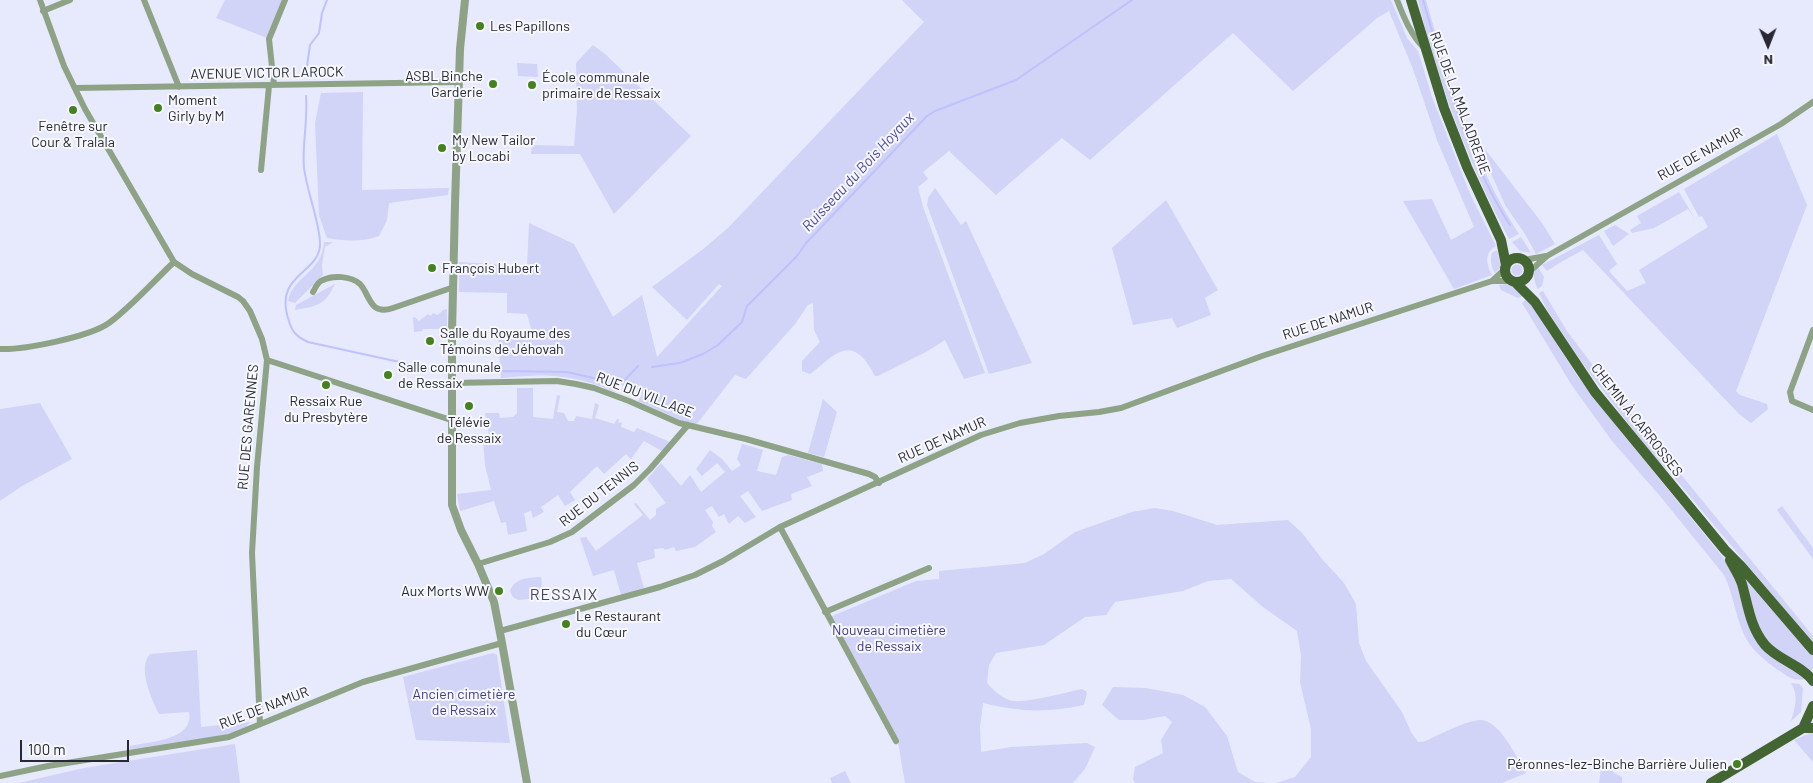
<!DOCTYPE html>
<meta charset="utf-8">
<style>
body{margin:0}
#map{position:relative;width:1813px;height:783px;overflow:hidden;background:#e7e9fd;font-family:Barlow,sans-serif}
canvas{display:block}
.north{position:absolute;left:1743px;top:20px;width:50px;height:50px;-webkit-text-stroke:4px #f7f8fd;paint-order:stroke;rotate:179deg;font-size:14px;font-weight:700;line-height:20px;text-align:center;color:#272831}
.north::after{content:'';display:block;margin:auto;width:18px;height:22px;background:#272831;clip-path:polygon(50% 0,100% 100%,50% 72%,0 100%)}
.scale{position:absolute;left:20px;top:740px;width:109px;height:22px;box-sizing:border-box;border:2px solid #272831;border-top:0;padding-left:6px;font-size:15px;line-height:18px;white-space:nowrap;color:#272831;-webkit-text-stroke:4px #f7f8fd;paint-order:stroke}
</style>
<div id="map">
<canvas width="1813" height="783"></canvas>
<div class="north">N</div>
<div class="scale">100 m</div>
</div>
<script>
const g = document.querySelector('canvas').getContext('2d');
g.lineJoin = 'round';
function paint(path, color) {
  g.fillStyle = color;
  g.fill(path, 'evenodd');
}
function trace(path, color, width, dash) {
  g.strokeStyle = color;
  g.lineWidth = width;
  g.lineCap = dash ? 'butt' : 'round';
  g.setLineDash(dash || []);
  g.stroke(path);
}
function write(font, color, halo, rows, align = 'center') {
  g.font = font + ' Barlow,sans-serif';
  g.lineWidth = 4;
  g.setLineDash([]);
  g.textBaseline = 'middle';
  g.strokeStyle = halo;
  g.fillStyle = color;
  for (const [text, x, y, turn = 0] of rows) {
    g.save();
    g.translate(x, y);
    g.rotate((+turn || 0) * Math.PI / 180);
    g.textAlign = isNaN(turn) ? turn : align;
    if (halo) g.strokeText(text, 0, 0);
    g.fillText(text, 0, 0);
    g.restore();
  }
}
const green = new Path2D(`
 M225 0H283L267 38 216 18Z
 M902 0H1391L1407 38 1418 51 1432 97 1470 194 1496 246C1484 253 1486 264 1492 275L1454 289 1403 201 1432 199 1451 240 1474 227 1437 140 1413 69 1389 11 1377 18 1293 91 1233 33 1090 160 1062 138 996 195 949 151 923 172 928 179 918 187 923 207 985 373 964 379 945 340 926 352 878 376H875C871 369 867 361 861 356 843 339 825 364 810 374L802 371V361L820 342 814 330 813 303 808 305 795 324 746 379 735 375 696 425 689 424 638 401 642 394 619 384 616 392C571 374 549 373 501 378L498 337 533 336 527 314 507 313V293L459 292V262L527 266 529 223 574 244 613 317 642 295 657 357 722 286 719 284 687 320 652 287 702 250 728 228 924 22Z
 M1418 0H1426C1449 81 1473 163 1519 234L1509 239C1476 178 1449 111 1430 44 1425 30 1422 15 1418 0Z
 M593 45 605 54 691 136 614 214 580 154H531L532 145 574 146 577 109 576 63Z
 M517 63 537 64 538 77 518 76Z
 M363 92 362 190 449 188 448 195 389 203 387 220 379 236C364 242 343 241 327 238L319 215 315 123 321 93Z
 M1777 134 1807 205 1736 391 1740 395 1767 404 1768 409 1751 423 1739 414 1583 250 1561 262 1547 271 1542 265 1599 235 1617 264 1609 271 1627 291 1646 283 1639 270 1708 227 1702 216 1699 217 1684 189Z
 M1474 135 1542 223 1555 244 1536 254 1525 234 1505 205Z
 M935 188 961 225 966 221 1032 363 989 374 927 205 928 198Z
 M1679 192 1695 219 1688 209 1654 228 1632 233 1630 230 1641 223 1637 216Z
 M1166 200 1218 290 1205 298 1211 315 1177 328 1172 318 1133 325 1112 248Z
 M1615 225 1629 234 1613 246 1604 231Z
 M1521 237 1531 253 1520 251 1512 242Z
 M324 242H333L325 247 322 265 323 275 295 303 288 301C293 276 322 273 324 242Z
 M1497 250 1501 267 1495 273C1491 267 1490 259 1492 253Z
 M1511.5 270a5.5 5.5 0 1 1 11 0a5.5 5.5 0 1 1-11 0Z
 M1538 267 1544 277 1542 286 1538 289C1534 281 1531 273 1538 267Z
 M335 284C325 305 318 306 295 310L296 305Z
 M1506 284 1512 286 1523 296 1518 298 1501 290 1499 285Z
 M1543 291 1567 331 1607 384 1813 636V643L1677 481 1649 451 1582 363 1547 310 1539 293Z
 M1527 298 1576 374 1596 401 1726 561 1736 577 1742 596 1775 660 1803 675 1806 679C1794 682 1787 676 1778 670 1767 662 1754 652 1747 640 1736 622 1734 595 1724 575L1660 496 1612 441 1571 384 1522 303Z
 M447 309V333H441V329H423L422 331 414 332 413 318 415 317 419 321 428 314 431 316 433 313 438 315 443 310Z
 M517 388H533V417L553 419 557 395 560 396 557 412 564 413 568 421H574L576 416 592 419 595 403 599 405 595 418 614 424 617 419H619L618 422 622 423 621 427 634 432 637 428 670 442 662 451 644 441 631 459 626 454 604 474 597 466 570 492 575 500 565 506 558 495 541 507 544 512 533 518 531 511 524 513 527 531 508 535 506 522 501 523 494 501 460 511 457 494 491 490 485 465 483 440H490L485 413H499L500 418 513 417 517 413Z
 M823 399 837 412 824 457 808 453Z
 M40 403 72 459 22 486 0 501V409Z
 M742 444 763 450 757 471 776 475 782 457 788 455 822 464 823 471 807 477 812 486 791 494 792 500 762 511 748 491 740 496 756 517 745 523 738 516 729 524 724 514 719 517 712 506 705 510 713 522 712 526 716 532 695 547 676 551 674 547 665 550 663 548 654 549 655 558 637 563 644 588 621 595 614 570 593 576 580 538 586 537 596 551 643 515 634 504 636 503 650 520 656 515V509L666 503 647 479 661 463 681 486 690 475 701 492 725 472 717 463 702 476 696 469 710 450 722 459 732 471 741 465 737 459Z
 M1782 506 1813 548V559L1777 510Z
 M1155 508 1173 511 1217 525 1288 520 1303 534 1322 559 1344 583 1356 604 1359 643 1366 661 1402 712 1411 732 1418 742C1426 743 1432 737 1440 734 1452 729 1467 721 1480 720 1499 719 1517 758 1526 773L1502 783H1276L1295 777 1311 757V729L1300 682 1301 656 1297 631 1263 607 1231 579 1208 581 1183 591 1115 602 1106 615 1085 617 1044 645 996 653 989 665 987 683C993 690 1000 696 1009 700 1021 705 1067 692 1082 689L1087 692 1084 705C1045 713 1021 712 983 703L980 727 981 752 1011 747 1087 743 1095 747 1085 769 1073 783H905L897 737 830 617 916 581 939 579V571L1025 563 1044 554 1075 532 1132 512Z
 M1740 568 1813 655V669L1810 672 1771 647 1756 626Z
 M541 577 543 597 540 598 518 600 513 597 510 591C515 577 529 578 541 577Z
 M197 650 201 727 250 722 245 728 230 734 130 752V746C149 742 195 740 189 712L159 714C152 699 137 669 150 654Z
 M493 653 497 655 510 743 416 740 403 677Z
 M1791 683 1799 684 1803 688 1801 712 1791 721C1795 708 1799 695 1791 683Z
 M1113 687 1146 688 1183 695 1205 707 1227 736 1238 772 1255 782 1269 783H1135L1133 779 1135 767 1163 753 1161 740 1172 722 1165 716 1143 720H1119L1102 705Z
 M1813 732V762L1794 740Z
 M235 744 240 783H19L84 768Z
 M1611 768 1614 773 1622 777V783H1599L1601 770Z
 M845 771 851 783H832L830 778Z`);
const stream = new Path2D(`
 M1423 0C1445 75 1467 159 1510 225
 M306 73 310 45 319 33 322 13 327 0
 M306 96C308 121 302 144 304 168 307 192 319 220 320 242 322 274 272 273 289 321 292 332 297 337 308 342L445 372
 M652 367 680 363 703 354 718 345 742 322 747 306 797 256 806 243 927 116 935 111 1016 80 1132 0
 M458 373 509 371 567 372 615 383H622L638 366`);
const minor = new Path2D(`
 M40 0 64 66 85 109 174 262 192 274 238 297 243 301 250 311 262 339 267 360 257 467 252 553 260 724
 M144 0 179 87
 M1397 0C1404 18 1411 35 1424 48
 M43 11 70 0
 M274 85 269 39 285 0
 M75 88 459 82
 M261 170 269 86
 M1524 260 1546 256
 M1529 272 1547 256 1781 124 1813 102
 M1492 281 1505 269
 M313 292C316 287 317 282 323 280 333 275 351 276 360 284 366 290 368 301 375 307 380 311 387 310 393 308L454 287
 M1813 330 1790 392 1792 401 1813 410
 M0 349C24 350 89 337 109 323 131 307 154 281 174 262
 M267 360 451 420
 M452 383 557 381 576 384 594 388 629 401 679 423 746 439 869 474 875 477 879 483
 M780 527 896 741
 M478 564 550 542 572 532 634 485 650 469 688 425
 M825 612 929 568
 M500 631 660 587 695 575 723 561 780 527 981 435 1020 423 1059 416 1099 412 1121 408 1262 356 1492 281H1511
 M0 776 48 766 229 737 363 682 502 643`);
const tertiary = new Path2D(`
 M465 0 460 49 455 204 452 333V505L461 530 478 564 494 602 502 643 527 783`);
const primary = new Path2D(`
 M1411 0 1444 108 1467 167 1501 240 1506 265
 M1505 270a12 12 0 1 1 24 0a12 12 0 1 1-24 0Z
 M1515 282 1535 302 1595 392 1725 550 1741 566 1813 650
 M1730 560C1734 568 1739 575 1742 584 1748 605 1750 627 1765 645 1778 660 1803 666 1813 681
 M1803 728 1813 706
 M1711 783 1803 728H1813`);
const markers = [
 [480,26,5,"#45811e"],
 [493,84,5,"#45811e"],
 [532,85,5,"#45811e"],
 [158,108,5,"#45811e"],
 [73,110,5,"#45811e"],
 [442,148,5,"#45811e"],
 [432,268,5,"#45811e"],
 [430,341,5,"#45811e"],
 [388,375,5,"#45811e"],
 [326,385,5,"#45811e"],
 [469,406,5,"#45811e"],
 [499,591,5,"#45811e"],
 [566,624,5,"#45811e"],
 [1737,764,5,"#45811e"]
];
const poiNames = [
 ["Les Papillons",490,26],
 ["ASBL Binche",483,76,"right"],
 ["Garderie",483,92,"right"],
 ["École communale",542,77],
 ["primaire de Ressaix",542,93],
 ["Moment",168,100],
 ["Girly by M",168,116],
 ["Fenêtre sur",73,126,"center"],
 ["Cour & Tralala",73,142,"center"],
 ["My New Tailor",452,140],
 ["by Locabi",452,156],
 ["François Hubert",442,268],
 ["Salle du Royaume des",440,333],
 ["Témoins de Jéhovah",440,349],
 ["Salle communale",398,367],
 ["de Ressaix",398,383],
 ["Ressaix Rue",326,401,"center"],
 ["du Presbytère",326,417,"center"],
 ["Télévie",469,422,"center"],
 ["de Ressaix",469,438,"center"],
 ["Aux Morts WW",489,591,"right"],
 ["Le Restaurant",576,616],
 ["du Cœur",576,632],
 ["Péronnes-lez-Binche Barrière Julien",1727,764,"right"]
];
const streetNames = [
 ["AVENUE VICTOR LAROCK",267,73,-1],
 ["RUE DE LA MALADRERIE",1460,103,70],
 ["RUE DE NAMUR",1700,154,-29],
 ["RUE DE NAMUR",1328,321,-18],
 ["RUE DU VILLAGE",645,395,21],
 ["CHEMIN À CARROSSES",1637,420,52],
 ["RUE DES GARENNES",248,427,-85],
 ["RUE DE NAMUR",942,440,-24],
 ["RUE DU TENNIS",599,494,-38],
 ["RUE DE NAMUR",264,708,-21]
];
const parkNames = [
 ["Nouveau cimetière",889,630],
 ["de Ressaix",889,646],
 ["Ancien cimetière",464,694],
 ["de Ressaix",464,710]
];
const waterNames = [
 ["Ruisseau du Bois Hoyaux",858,172,-47]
];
const quarterNames = [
 ["RESSAIX",564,595]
];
paint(green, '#d1d3f7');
trace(stream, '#bfc2fd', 2);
trace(minor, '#8ea286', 6);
trace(tertiary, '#8ea286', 8);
trace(primary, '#436531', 10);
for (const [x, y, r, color] of markers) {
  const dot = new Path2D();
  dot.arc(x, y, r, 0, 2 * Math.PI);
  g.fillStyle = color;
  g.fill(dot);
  trace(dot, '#f7f8fd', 2);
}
write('14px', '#272831', '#f7f8fd', poiNames, 'left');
write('14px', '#272831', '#f7f8fd', streetNames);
write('14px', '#3f398c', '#f7f8fd', parkNames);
write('italic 15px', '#4e4a9e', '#f7f8fd', waterNames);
g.letterSpacing = '1px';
write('16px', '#45465b', '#f7f8fd', quarterNames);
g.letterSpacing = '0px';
</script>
